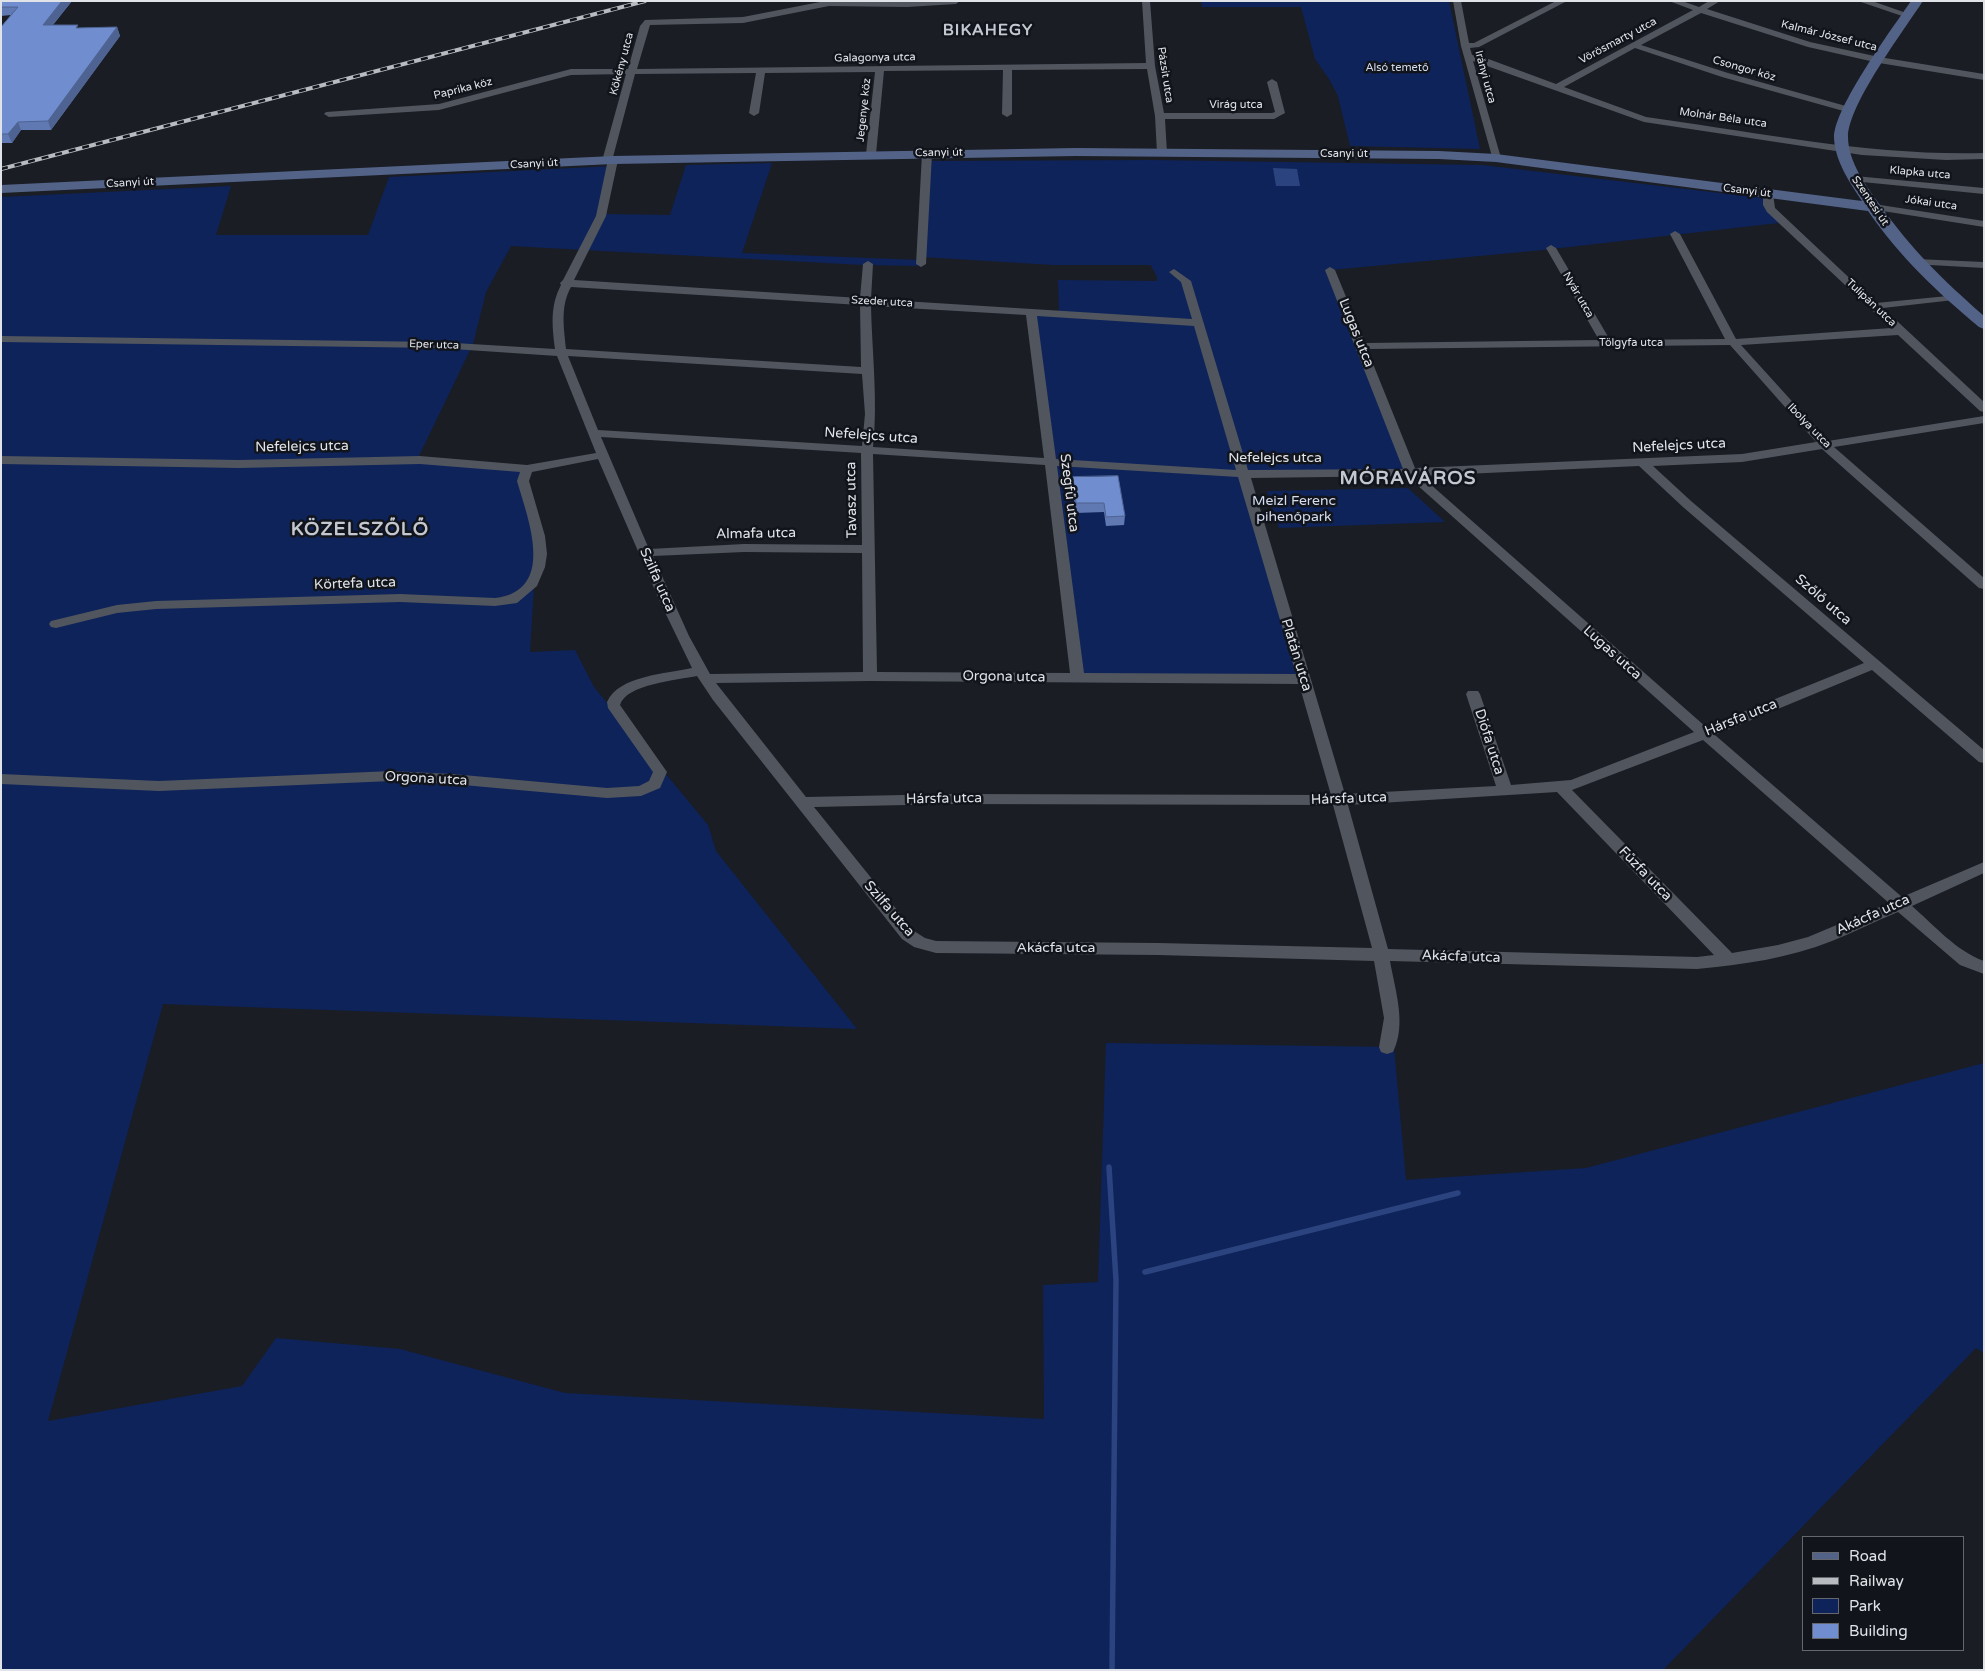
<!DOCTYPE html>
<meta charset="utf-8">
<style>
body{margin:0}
#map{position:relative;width:1985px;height:1671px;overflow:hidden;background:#1a1d24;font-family:"Varela Round",sans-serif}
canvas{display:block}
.frame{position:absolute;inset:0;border:2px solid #e0e3e7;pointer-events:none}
.legend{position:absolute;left:1802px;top:1536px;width:162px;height:115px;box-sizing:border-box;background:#11141b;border:1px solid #64676d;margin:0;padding:6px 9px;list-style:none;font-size:15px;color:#e0e3e7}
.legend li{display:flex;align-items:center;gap:10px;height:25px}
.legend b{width:25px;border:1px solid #64676d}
</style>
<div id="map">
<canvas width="1985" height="1671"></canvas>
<div class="frame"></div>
<ul class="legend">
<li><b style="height:6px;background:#536388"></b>Road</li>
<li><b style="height:6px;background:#b8bbbf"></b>Railway</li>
<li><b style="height:14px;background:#0e235a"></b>Park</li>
<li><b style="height:14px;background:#708dcf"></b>Building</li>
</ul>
</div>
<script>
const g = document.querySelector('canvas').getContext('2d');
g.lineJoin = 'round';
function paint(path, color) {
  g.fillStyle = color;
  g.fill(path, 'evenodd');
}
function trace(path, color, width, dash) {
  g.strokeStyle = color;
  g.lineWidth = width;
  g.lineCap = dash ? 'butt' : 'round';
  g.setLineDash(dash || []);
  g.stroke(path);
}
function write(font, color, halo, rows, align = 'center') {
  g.font = font + ' "Varela Round",sans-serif';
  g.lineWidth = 5;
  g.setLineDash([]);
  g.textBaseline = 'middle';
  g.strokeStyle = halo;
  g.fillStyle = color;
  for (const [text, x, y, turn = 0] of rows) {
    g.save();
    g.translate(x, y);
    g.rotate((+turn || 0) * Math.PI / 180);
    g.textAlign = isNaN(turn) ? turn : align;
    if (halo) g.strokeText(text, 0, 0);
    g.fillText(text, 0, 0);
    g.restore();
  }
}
const green = new Path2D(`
 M1201 1H1449L1480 149 1350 146 1338 96 1329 79 1315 59 1301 7H1202Z
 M1151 160 1482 165 1771 199V206L1787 222 1543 250 1331 270 1411 473 1244 474 1303 679 1078 678 1031 311 1059 313 1058 280 1157 281C1158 275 1153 271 1151 265H1053L923 257 927 161Z
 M772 163 742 253 919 260 922 266 863 265 511 246 486 292 473 344 418 458 521 467 537 539 530 652 575 650 594 687 708 825 716 851 857 1029 163 1004 48 1421 242 1386 276 1338 400 1349 565 1393 1044 1419 1043 1285 1098 1282 1106 1043 1394 1047 1406 1180 1586 1168 1984 1063V1353L1976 1348 1663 1670H1V197L231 186 216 235H368L389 177 614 166 604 214 670 215 686 165Z
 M1408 488 1445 522 1279 528 1267 491Z`);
const water = new Path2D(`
 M1273 168 1297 169 1300 186H1276Z`);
const stream = new Path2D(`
 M1109 1167 1116 1280 1112 1670
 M1145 1272 1458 1193`);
const street = new Path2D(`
 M825 1H960L956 4 907 7 829 6 743 23 650 25 637 69 1146 63 1142 1H1150L1155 66 1164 113H1272L1275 112 1267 82 1272 79 1277 82 1285 113 1274 119H1165L1167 153 1162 156 1157 153 1155 116 1147 69 1012 70V114L1007 117 1002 114 1003 70 884 71 876 154 871 157 866 154 875 72 765 73 759 113 754 116 749 113 756 73 635 74 613 157 618 160 606 216 574 280 860 298 863 264 868 261 873 264 871 299 1192 319 1181 282 1169 272 1174 269 1191 281 1248 470 1403 469 1325 270 1330 267 1335 270 1365 343 1599 340 1546 248 1551 245 1556 248 1610 340 1725 339 1670 234 1675 231 1680 234 1736 339 1891 328 1767 212 1763 205V194L1768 191 1773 194 1775 208 1876 303 1958 295 1959 297 1954 300 1883 308 1984 402V412L1980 411 1898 335 1741 345 1828 441 1984 416V423L1834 447 1984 578V589L1979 588 1822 449 1742 462 1653 466 1691 501 1984 750V763L1979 762 1872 670 1715 735 1902 897 1984 862V873L1912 906C1934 925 1956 951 1984 961V974L1960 965 1898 912C1876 921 1854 932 1832 941 1789 958 1742 965 1697 969L1390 961C1395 990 1407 1024 1393 1052L1387 1054 1381 1052 1379 1047 1384 1018 1374 961 1158 955 936 953 914 947 902 939 713 700 697 676C678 680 626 684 620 705L667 772 660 788 641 796 607 798 452 784 392 781 159 791 1 784V774L159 781 392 771 452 774 607 788 639 786 649 781 653 772 608 708 607 702C619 675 667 674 692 668L661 604 598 459 532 472 529 481 545 536 547 554 545 567 537 586 517 603 495 606 400 602 156 609 117 613 56 628 51 627 49 624 51 621 117 605 156 601 400 594 495 598C557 591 528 519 517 481L520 472 420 464 239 468 1 464V456L239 460 420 456 527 465 596 453 557 356 438 348 1 342V336L438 342 555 349C552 325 550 306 561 285L560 283 563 280 596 216 607 164 602 161 626 74 571 75 439 110 329 117 324 114 326 112 439 104 571 69H628L640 26 645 20 743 17ZM571 287 860 305 861 367 566 349C564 327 560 307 571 287ZM871 306 1026 315 1044 458 873 447C878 400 872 353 871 306ZM1037 316 1194 326 1236 470 1056 459ZM1730 345 1816 442 1742 454 1415 468 1367 349ZM568 356 862 374 865 414 862 446 598 430ZM601 437 861 453 862 545 744 544 649 549ZM873 454 1045 465 1070 673 877 672ZM1057 466 1238 477 1296 674 1084 673ZM1639 466 1683 507 1864 663 1706 727 1421 476ZM1407 476 1694 732 1571 780 1511 785 1480 694 1478 691H1468L1466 694 1496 786 1345 794 1251 478ZM744 552 862 553 863 672 710 674 689 636 653 556ZM870 681 1299 684 1331 795 952 794 806 797 716 683ZM1703 740 1889 903 1808 937 1778 945 1732 953 1572 790ZM1557 792 1714 955 1697 957 1388 949 1348 805ZM952 804 1333 805 1372 948 1158 943 936 941 925 938 914 931 814 807Z
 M1453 1H1461L1469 43H1474L1556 1H1567L1479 47 1470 48 1472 55 1483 57 1556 84 1693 10 1669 1H1682L1699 7 1709 1H1720L1707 9 1810 42 1879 57 1984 74V80L1879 63 1808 47 1701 13 1641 45 1728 73 1853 108 1855 110 1853 112H1847L1722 77 1635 48 1564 87 1646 117 1660 119C1767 134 1875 156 1984 153V159L1946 160 1862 155 1644 122 1473 61 1501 158 1496 161 1493 160 1461 46Z
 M1858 1H1872L1912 15 1905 17Z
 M927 151 932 154 926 264 921 267 916 264 922 154Z
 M1855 176 1984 188V194L1852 181 1850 179Z
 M1874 204 1984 221V227L1870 209V205Z
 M1916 259 1984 262V268L1912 264 1911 262Z`);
const secondary = new Path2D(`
 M1911 1H1923C1904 30 1848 105 1848 137 1848 162 1867 187 1880 205 1912 250 1942 279 1984 316V329L1979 327C1936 291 1900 257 1868 211L1496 162 1439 159 1076 156 613 164 1 193V185L613 156 1076 148 1439 151 1496 154 1862 201C1850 183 1835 161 1834 138 1834 107 1892 29 1911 1Z`);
const rail = new Path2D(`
 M1 169 645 1`);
const wall = new Path2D(`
 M1 1H72L53 25 79 28 117 27 120 36 51 130H21L12 143H1V27L11 15 1 16Z
 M1073 477 1125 516 1124 525 1106 526 1104 512 1076 513 1072 486Z`);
const shadedWall = new Path2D(`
 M62 1H72L46 33 43 25Z
 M117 27 120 36 51 130 48 121Z
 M18 122 21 130 12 143 8 134Z`);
const building = new Path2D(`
 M1 1H62L43 25H78L76 28 117 27 48 121 18 122 8 134H1V27L18 7H1Z
 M1118 476 1125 516 1106 517 1104 503H1076L1073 477Z`);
const farStreetnames = [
 ["Kalmár József utca",1829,36,14],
 ["Vörösmarty utca",1618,41,-28],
 ["Galagonya utca",875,58,-1],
 ["Kökény utca",622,64,-75],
 ["Csongor köz",1744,69,16],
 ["Pázsit utca",1165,75,81],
 ["Irányi utca",1485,77,75],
 ["Paprika köz",463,89,-14],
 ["Virág utca",1236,105],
 ["Jegenye köz",864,110,-84],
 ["Molnár Béla utca",1723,118,8],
 ["Csanyi út",939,153,-1],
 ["Csanyi út",1344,154],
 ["Csanyi út",534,164,-3],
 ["Klapka utca",1920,173,5],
 ["Csanyi út",130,183,-3],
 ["Csanyi út",1747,191,7],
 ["Szentesi út",1870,201,56],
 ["Jókai utca",1931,203,8],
 ["Nyár utca",1578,295,60],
 ["Szeder utca",882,302,3],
 ["Tulipán utca",1871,303,43],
 ["Tölgyfa utca",1631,343],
 ["Eper utca",434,345,2],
 ["Ibolya utca",1809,426,46]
];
const farParknames = [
 ["Alsó temető",1397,68]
];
const streetNames = [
 ["Lugas utca",1356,333,68],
 ["Nefelejcs utca",871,436,4],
 ["Nefelejcs utca",1679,446,-3],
 ["Nefelejcs utca",302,447,-1],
 ["Nefelejcs utca",1275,458],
 ["Szegfű utca",1069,493,83],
 ["Tavasz utca",852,500,-91],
 ["Almafa utca",756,534,-1],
 ["Szilfa utca",657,580,66],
 ["Körtefa utca",355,584,-2],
 ["Szőlő utca",1823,600,41],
 ["Lugas utca",1612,653,42],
 ["Platán utca",1296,655,73],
 ["Orgona utca",1004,677,1],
 ["Hársfa utca",1741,718,-22],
 ["Diófa utca",1489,742,72],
 ["Orgona utca",426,779,3],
 ["Hársfa utca",944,799,-1],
 ["Hársfa utca",1349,799,-2],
 ["Fűzfa utca",1645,874,46],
 ["Szilfa utca",889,909,49],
 ["Akácfa utca",1873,915,-24],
 ["Akácfa utca",1056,948],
 ["Akácfa utca",1461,957,2]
];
const parkNames = [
 ["Meizl Ferenc",1294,501],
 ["pihenőpark",1294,517]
];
const farDistrictnames = [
 ["BIKAHEGY",988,31]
];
const districtNames = [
 ["MÓRAVÁROS",1408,479],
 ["KÖZELSZŐLŐ",360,530]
];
paint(green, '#0e235a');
paint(water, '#2b447f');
trace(stream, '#2b447f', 5.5);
paint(street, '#51555d');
paint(secondary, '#536388');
trace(rail, '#b8bbbf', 4);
trace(rail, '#11141b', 2.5, [7]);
paint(wall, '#6079b2');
paint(shadedWall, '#4e6391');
paint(building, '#708dcf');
trace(building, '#4e6391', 1);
write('11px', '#e0e3e7', '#11141b', farStreetnames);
write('11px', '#d4ddef', '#11141b', farParknames);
write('14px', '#e0e3e7', '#11141b', streetNames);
write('14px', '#d4ddef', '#11141b', parkNames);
g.letterSpacing = '1px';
write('bold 16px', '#c2c7d0', '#11141b', farDistrictnames);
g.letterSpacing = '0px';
g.letterSpacing = '1px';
write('bold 19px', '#c2c7d0', '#11141b', districtNames);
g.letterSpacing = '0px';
</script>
